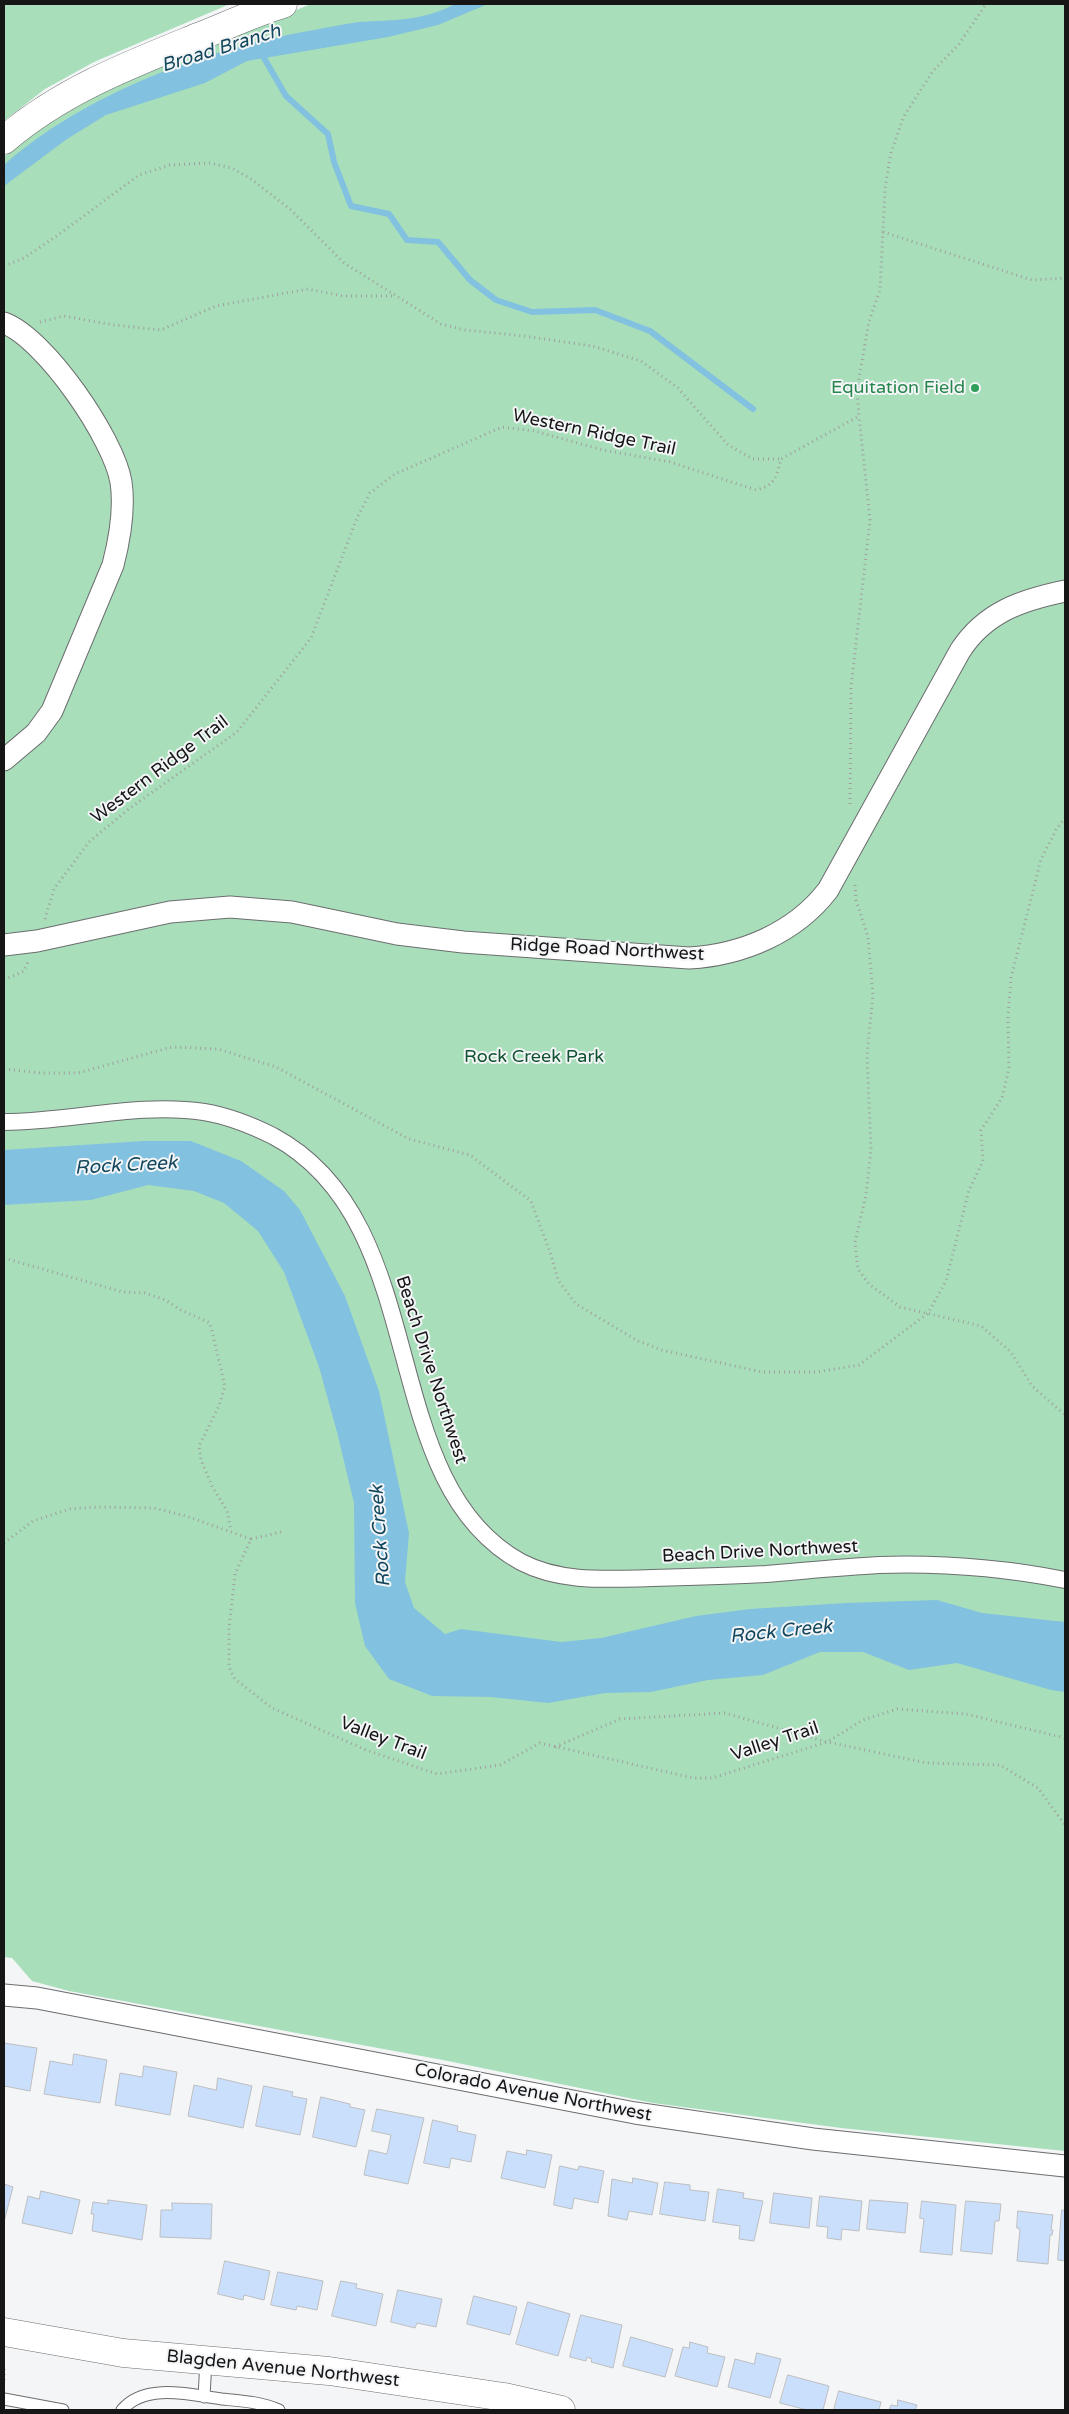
<!DOCTYPE html>
<style>
body{margin:0}
#map{position:relative;width:1069px;height:2414px;overflow:hidden;background:#f4f5f7;font-family:"Varela Round",sans-serif}
canvas{display:block}
.frame{position:absolute;inset:0;border:5px solid #161617;pointer-events:none}
</style>
<div id="map">
<canvas width="1069" height="2414"></canvas>
<div class="frame"></div>
</div>
<script>
const g = document.querySelector('canvas').getContext('2d');
g.lineJoin = 'round';
function paint(path, color) {
  g.fillStyle = color;
  g.fill(path, 'evenodd');
}
function trace(path, color, width, dash) {
  g.strokeStyle = color;
  g.lineWidth = width;
  g.lineCap = dash ? 'butt' : 'round';
  g.setLineDash(dash || []);
  g.stroke(path);
}
function write(font, color, halo, rows, align = 'center') {
  g.font = font + ' "Varela Round",sans-serif';
  g.lineWidth = 4;
  g.setLineDash([]);
  g.textBaseline = 'middle';
  g.strokeStyle = halo;
  g.fillStyle = color;
  for (const [text, x, y, turn = 0] of rows) {
    g.save();
    g.translate(x, y);
    g.rotate((+turn || 0) * Math.PI / 180);
    g.textAlign = isNaN(turn) ? turn : align;
    if (halo) g.strokeText(text, 0, 0);
    g.fillText(text, 0, 0);
    g.restore();
  }
}
const green = new Path2D(`
 M4 4H230L94 62 45 89 4 121Z
 M311 4H1065V2151L841 2128 653 2103 443 2060 69 1991 32 1981 12 1958 4 1957V157L31 130 116 84Z`);
const water = new Path2D(`
 M455 4H488L438 25 388 37 247 61 205 83 106 115 67 139 4 186V165C85 93 208 48 314 30 329 27 344 24 359 22 392 20 424 21 455 4Z
 M144 1141H191L241 1161 284 1191 300 1210 345 1296 379 1391 409 1533 405 1582 414 1608 445 1634 461 1629 561 1642 601 1638 696 1616 750 1609 846 1603 937 1600 982 1613 1065 1622V1692L1051 1690 957 1663 909 1670 863 1652H820L763 1675 708 1680 651 1692 605 1693 548 1703 491 1697 432 1696 389 1679 365 1646 355 1603 354 1503 337 1432 319 1367 284 1272 258 1231 224 1203 194 1191 148 1185 91 1200 4 1205V1150Z`);
const stream = new Path2D(`
 M260 51 286 96 328 134 334 162 351 206 389 214 407 240 438 242 470 280 496 300 532 312 595 310 650 331 753 409`);
const building = new Path2D(`
 M4 2043 37 2048 30 2091 4 2086Z
 M74 2054 107 2060 100 2103 44 2094 50 2061 72 2065Z
 M144 2066 177 2072 170 2115 115 2105 120 2073 142 2077Z
 M218 2078 252 2086 243 2128 188 2116 194 2085 216 2090Z
 M264 2086 293 2092 292 2096 307 2099 300 2135 256 2126Z
 M321 2097 350 2104V2107L365 2110 356 2147 313 2137Z
 M377 2109 424 2118 408 2184 364 2175 369 2150 387 2154 391 2135 372 2131Z
 M433 2120 458 2126 457 2131 476 2135 471 2162 451 2158 449 2168 424 2163Z
 M527 2150 552 2155 545 2188 501 2178 507 2151 526 2155Z
 M560 2166 578 2170 579 2166 604 2171 598 2203 574 2198 572 2209 554 2205Z
 M633 2178 658 2183 652 2215 629 2211 627 2220 608 2216 612 2179 632 2183Z
 M665 2182 690 2185V2190L709 2192 705 2221 660 2214Z
 M4 2184 13 2187 4 2222Z
 M718 2189 744 2193 743 2198 763 2201 754 2241 739 2239 740 2226 713 2222Z
 M41 2191 80 2200 72 2234 22 2223 28 2196 39 2199Z
 M774 2193 812 2198 809 2228 770 2223Z
 M820 2196 862 2201 859 2231 842 2229 841 2240 827 2238 828 2227 817 2226Z
 M108 2200 147 2205 142 2240 92 2231 94 2214H91L93 2202 108 2204Z
 M870 2200 908 2203 905 2233 867 2229Z
 M922 2201 956 2205 952 2255 920 2252 924 2219 920 2218Z
 M966 2201 1001 2204 999 2221H995L992 2254 961 2251Z
 M172 2203 212 2204 211 2239 160 2237 161 2210H172Z
 M1062 2210H1065V2261L1058 2260Z
 M1018 2211 1053 2215 1051 2230H1053L1052 2235H1050L1048 2264 1017 2261 1020 2229 1017 2228Z
 M225 2261 270 2271 264 2300 244 2295 243 2300 218 2294Z
 M278 2272 323 2281 317 2310 297 2306 296 2310 271 2305Z
 M341 2281 357 2284 356 2288 383 2294 376 2326 332 2316Z
 M398 2290 442 2299 436 2327 417 2323 415 2328 391 2322Z
 M474 2296 517 2307 510 2335 467 2324Z
 M528 2302 570 2314 558 2356 516 2344Z
 M581 2315 622 2325 613 2368 591 2362 592 2359 587 2357 586 2361 570 2357Z
 M631 2337 673 2349 665 2377 623 2366Z
 M690 2342 708 2347 707 2353 725 2357 717 2387 675 2376 683 2347 689 2348Z
 M757 2353 781 2359 770 2398 728 2387 735 2359 754 2364Z
 M788 2375 829 2386 823 2410H807L780 2403Z
 M839 2391 881 2402 879 2410H834Z
 M898 2400 917 2405 915 2410H889L891 2405 897 2406Z`);
const path = new Path2D(`
 M883 232 1032 280 1065 278
 M4 266 24 258 58 235 139 175 170 165 210 163 232 168 251 179 291 210 344 263 441 324 465 330 524 336 592 346 641 361 678 388 728 445 753 459H781
 M40 322 64 316 114 325 161 330 216 306 308 289 343 296H394
 M850 804 851 687 870 520 859 416
 M855 885 856 900 868 937 873 994 867 1055 871 1149 866 1195 855 1242 858 1269 869 1284 900 1307 981 1326 1011 1352 1032 1386 1065 1415
 M45 919 54 889 89 842 130 808 237 732 311 638 357 518 370 493 395 474 502 427 534 431 603 450 670 462 756 490C776 485 776 477 781 459L859 416 857 390 869 321 880 290 885 189 891 152 904 116 933 71 959 44 986 4
 M4 980 24 971 28 962
 M4 1069 41 1073H78L172 1047 218 1049 276 1067 409 1139 470 1155 531 1201 551 1255 558 1280 576 1304 638 1341 662 1350 762 1372H817L859 1365 928 1313 946 1281 969 1190 983 1161 981 1130 1002 1098 1009 1068 1008 1017 1011 978 1041 859 1056 830 1065 818
 M4 1258 123 1292 145 1293 165 1300 181 1310 210 1323 225 1386 219 1406 199 1446 201 1460 212 1486 227 1511 231 1531
 M251 1539 285 1531
 M4 1543 33 1521 70 1509 98 1507 154 1508 186 1516 251 1539 235 1574 229 1628V1667L235 1679 272 1708 366 1750 437 1774 500 1765 540 1743 693 1778H712L827 1742 863 1720 897 1709 966 1714 1065 1738
 M555 1747 620 1719 725 1713 827 1742 927 1763 1000 1765 1038 1788 1065 1825
 M4 2369V2383`);
const service = new Path2D(`
 M204 2397 206 2360
 M4 2399 63 2410
 M122 2410C145 2382 192 2395 222 2399 242 2401 261 2402 279 2410`);
const pedestrian = new Path2D(`
 M4 1122C70 1122 138 1102 204 1112 228 1116 251 1125 273 1136 436 1223 372 1480 521 1562 561 1583 608 1579 652 1578 690 1577 728 1576 766 1574 803 1571 841 1567 879 1565 942 1563 1004 1568 1065 1580`);
const minor = new Path2D(`
 M4 323C45 338 114 439 121 482 125 509 120 538 113 565L52 711 36 733 4 760
 M4 945 37 941 170 912 230 907 292 912 397 934 463 942 689 958C742 955 795 933 828 890L960 651C985 612 1022 600 1065 591
 M4 1995 37 1998 635 2113 813 2139 1065 2166`);
const secondary = new Path2D(`
 M4 140C61 91 129 65 198 37 226 26 254 13 283 4
 M4 2332 123 2353 329 2371 504 2397 561 2410`);
const markers = [
 [975,388,5,"#2e9e5b"]
];
const leisureNames = [
 ["Equitation Field",965,388]
];
const streetNames = [
 ["Western Ridge Trail",594,433,12],
 ["Western Ridge Trail",160,770,-37],
 ["Ridge Road Northwest",607,950,3],
 ["Beach Drive Northwest",431,1370,72],
 ["Beach Drive Northwest",760,1552,-3],
 ["Valley Trail",383,1739,21],
 ["Valley Trail",775,1742,-18],
 ["Colorado Avenue Northwest",533,2093,11],
 ["Blagden Avenue Northwest",283,2369,6]
];
const parkNames = [
 ["Rock Creek Park",534,1057]
];
const waterNames = [
 ["Broad Branch",221,49,-17],
 ["Rock Creek",126,1166,-3],
 ["Rock Creek",381,1536,-94],
 ["Rock Creek",781,1632,-6]
];
paint(green, '#a8dfba');
paint(water, '#82c1df');
trace(stream, '#82c1df', 6);
paint(building, '#cadffc');
trace(building, '#bdbec0', 1);
trace(service, '#6c6d6f', 13);
trace(pedestrian, '#6c6d6f', 18);
trace(minor, '#6c6d6f', 23);
trace(secondary, '#6c6d6f', 29);
trace(path, '#9e9fa0', 3, [1, 4]);
trace(service, '#fff', 11);
trace(pedestrian, '#fff', 16);
trace(minor, '#fff', 21);
trace(secondary, '#fff', 28);
for (const [x, y, r, color] of markers) {
  const dot = new Path2D();
  dot.arc(x, y, r, 0, 2 * Math.PI);
  g.fillStyle = color;
  g.fill(dot);
  trace(dot, '#f4f5f7', 2);
}
write('18px', '#27864d', '#f4f5f7', leisureNames, 'right');
write('18px', '#161617', '#f4f5f7', streetNames);
write('18px', '#105230', '#f4f5f7', parkNames);
write('italic 19px', '#13475d', '#f4f5f7', waterNames);
</script>
